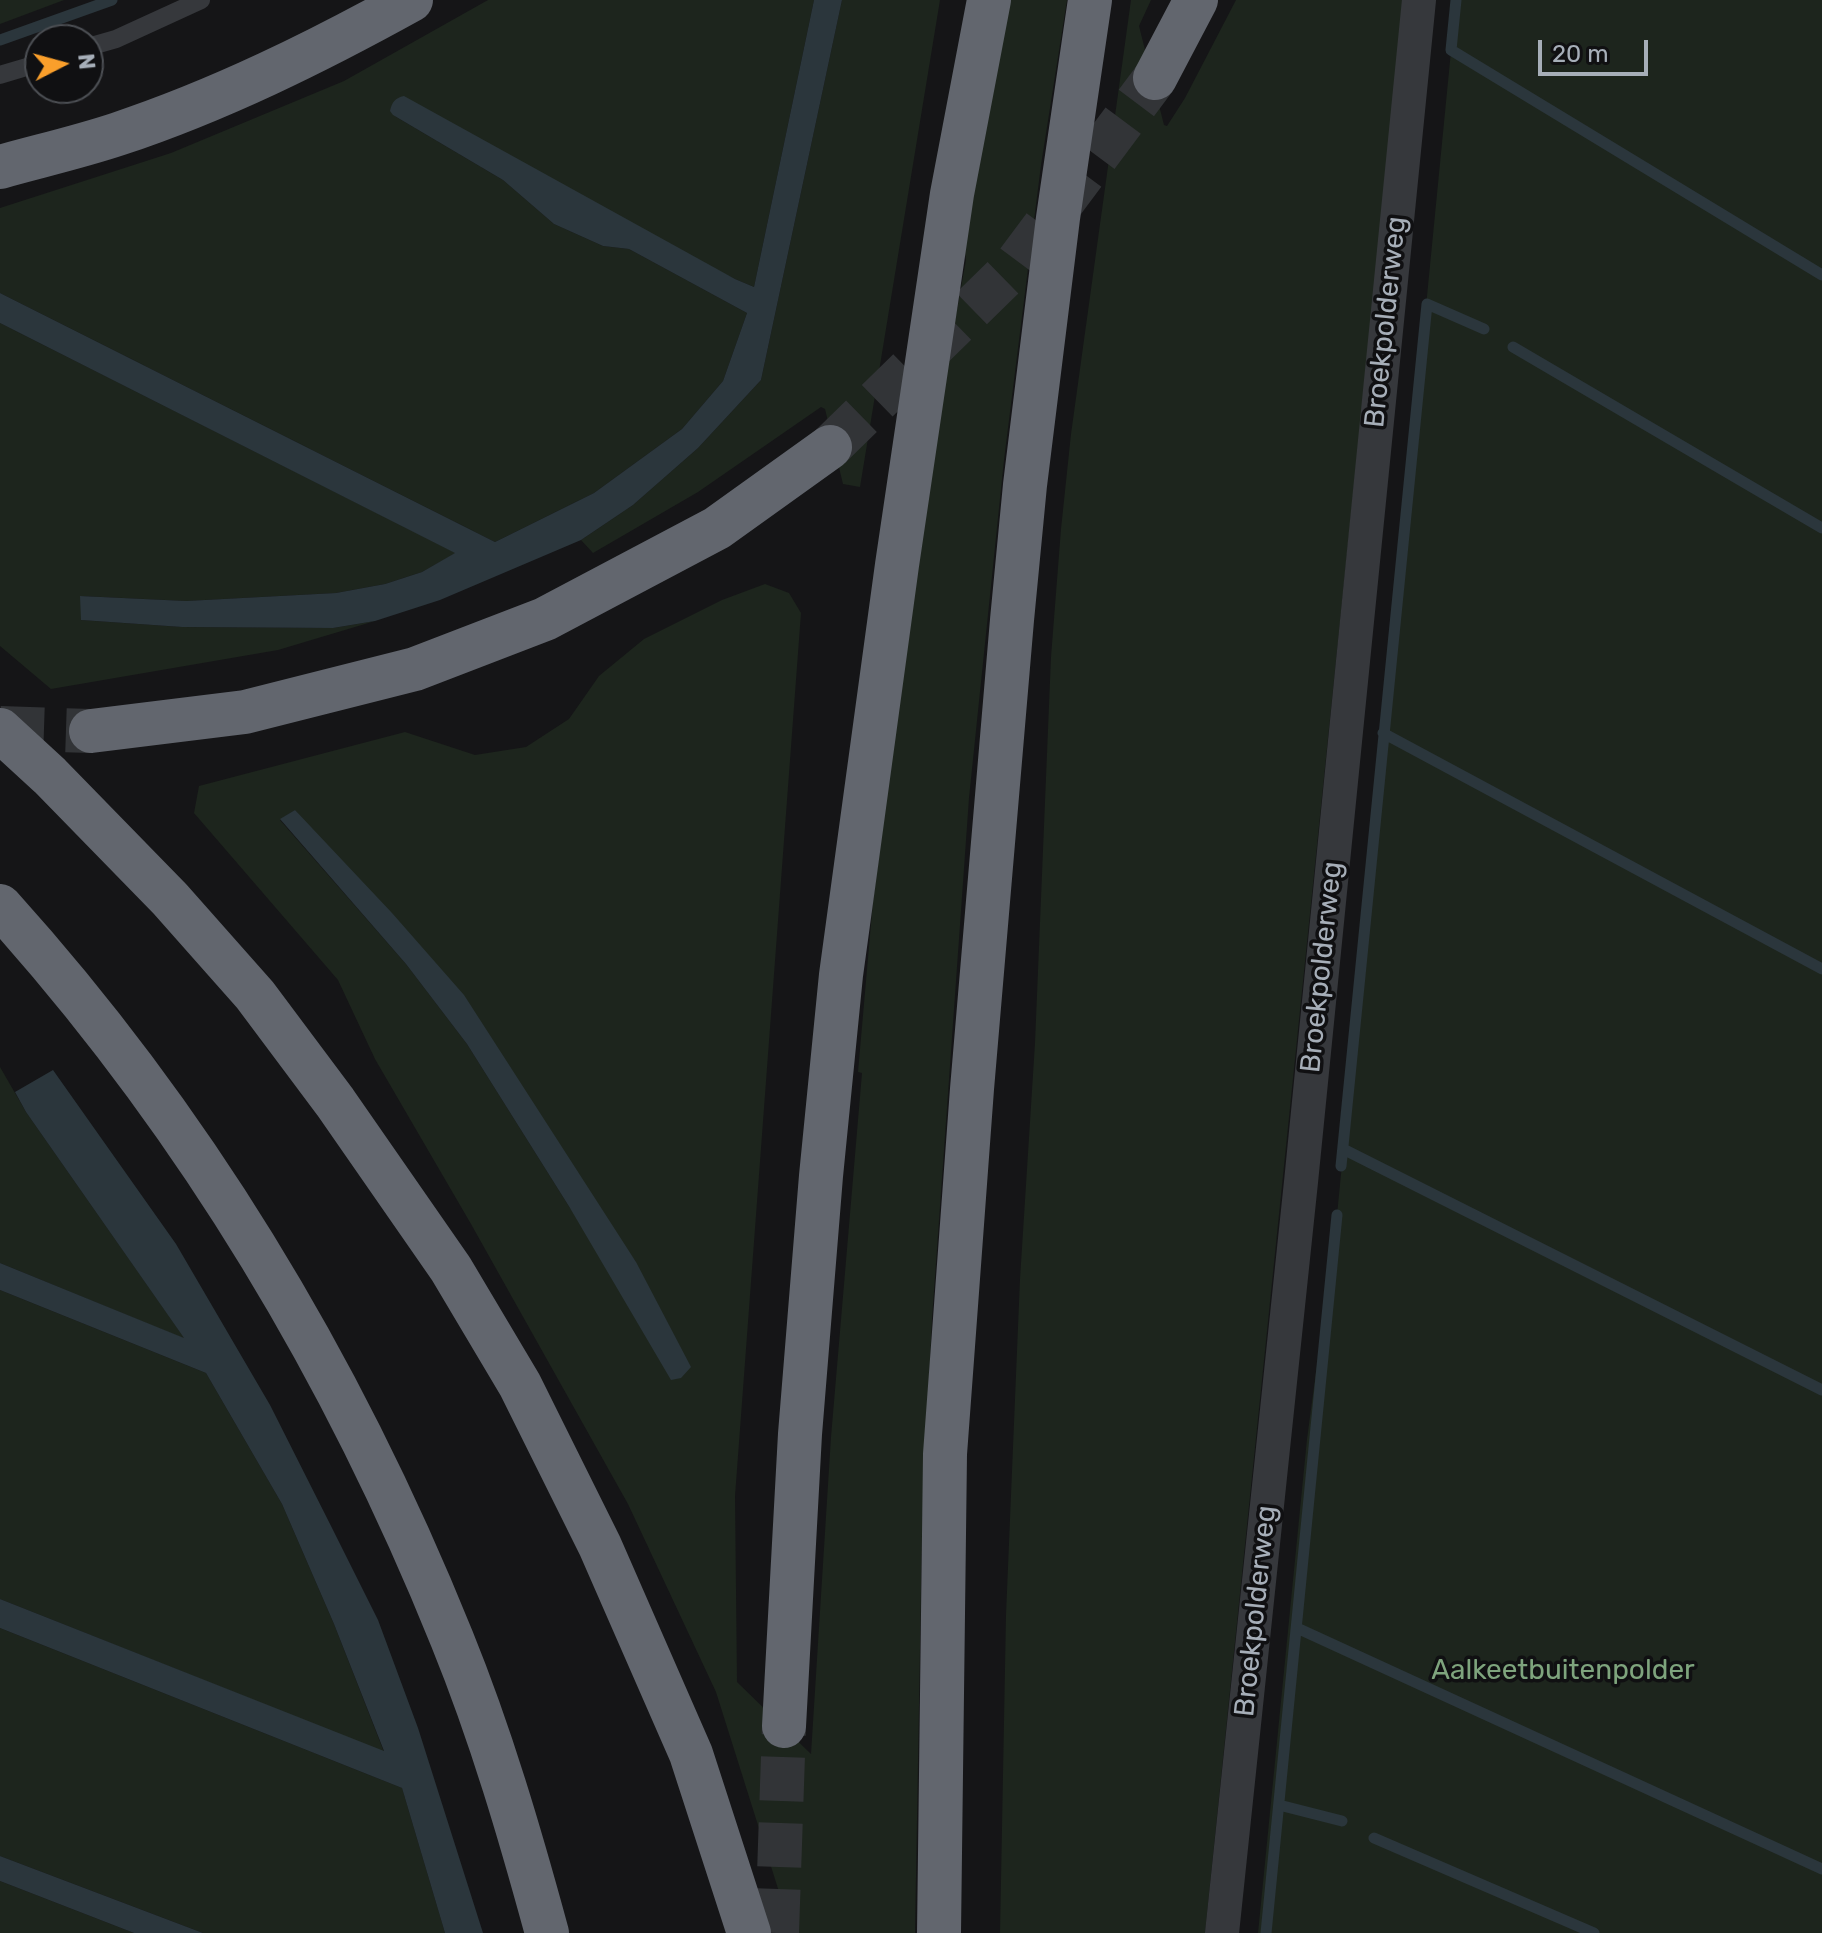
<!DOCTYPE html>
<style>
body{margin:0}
#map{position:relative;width:1822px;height:1933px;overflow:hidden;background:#151517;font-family:Rubik,sans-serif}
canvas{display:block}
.north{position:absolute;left:24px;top:24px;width:80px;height:80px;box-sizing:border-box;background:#101012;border:2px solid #4c4f54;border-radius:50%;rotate:84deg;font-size:22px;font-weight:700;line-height:32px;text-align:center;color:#a6aeb8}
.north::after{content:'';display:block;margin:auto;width:28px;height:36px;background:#fa9f2b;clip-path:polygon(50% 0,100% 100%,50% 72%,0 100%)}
.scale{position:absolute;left:1538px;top:40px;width:110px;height:36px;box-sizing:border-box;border:4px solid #a6aeb8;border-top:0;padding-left:10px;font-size:24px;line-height:28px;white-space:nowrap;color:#a6aeb8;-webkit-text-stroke:6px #101012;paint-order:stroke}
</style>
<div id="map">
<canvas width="1822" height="1933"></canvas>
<div class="north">N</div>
<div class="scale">20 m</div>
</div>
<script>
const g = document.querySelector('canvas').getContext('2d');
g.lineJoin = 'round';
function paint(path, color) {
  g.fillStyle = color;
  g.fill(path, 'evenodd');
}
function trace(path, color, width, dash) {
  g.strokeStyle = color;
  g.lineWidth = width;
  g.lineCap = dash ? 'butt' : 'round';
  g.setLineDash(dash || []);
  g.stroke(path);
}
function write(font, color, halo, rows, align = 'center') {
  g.font = font + ' Rubik,sans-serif';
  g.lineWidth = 7;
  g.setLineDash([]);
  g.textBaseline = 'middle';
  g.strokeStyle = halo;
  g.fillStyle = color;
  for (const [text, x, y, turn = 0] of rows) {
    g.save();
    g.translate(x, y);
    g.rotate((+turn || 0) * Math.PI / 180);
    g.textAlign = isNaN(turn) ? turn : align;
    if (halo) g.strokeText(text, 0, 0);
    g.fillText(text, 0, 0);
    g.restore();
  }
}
const green = new Path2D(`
 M0 0H64L0 24Z
 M488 0H814L754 287 735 279 393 115 503 180 554 224 603 246 629 249 747 313 723 381 682 429 594 493 495 542 0 293V208L171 153 344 81Z
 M842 0H940L860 487 843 484 825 409 821 407 698 492 593 553 581 540 633 505 698 448 761 380Z
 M1006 0H1067L1041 165 1004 460 969 798 932 1319 922 1534 915 1933H792L716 1692 628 1504 471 1224 375 1059 338 980 194 813 199 786 405 732 475 755 526 747 569 719 599 676 644 639 722 600 765 584 789 593 801 613 735 1496 737 1682 811 1754 831 1437 862 1073 858 1072 873 901 931 453 966 260 964 247ZM295 810 636 1262 570 1208 467 1044 406 964 280 820Z
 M1131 0H1151L1139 26 1164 125 1167 126 1185 98 1236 0H1404L1205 1933H1000L1006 1615 1020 1279 1035 1043 1051 657 1061 529 1071 434Z
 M1456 0H1822V1933H1258L1307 1439 1337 1215Z
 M0 323 456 553 422 572 385 584 336 593 186 601 81 596V620L182 627 333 628 375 621 278 650 51 689 0 646Z
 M0 1067 26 1112 185 1339 0 1263Z
 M0 1290 206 1373 282 1504 334 1624 384 1752 0 1599Z
 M0 1628 402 1788 445 1933H203L0 1856Z
 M0 1881 134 1933H0Z`);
const water = new Path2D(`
 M814 0H842L761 380 698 448 633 505 581 540 440 600 375 621 333 628 182 627 81 620 80 596 186 601 336 593 385 584 422 572 455 553 0 323V293L495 542 594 493 682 429 723 381 747 313 629 249 603 246 554 224 503 180 393 115 390 111C392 102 395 98 404 96L735 279 754 287Z
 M295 810 392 913 464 995 636 1262 691 1367 681 1378 671 1380 570 1208 467 1044 406 964 280 819Z
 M53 1070 176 1244 270 1405 330 1524 378 1620 418 1728 483 1933H445L402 1788 0 1628V1599L384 1751 334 1624 282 1504 206 1373 0 1290V1263L184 1338 26 1112 15 1092Z
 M0 1856 203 1933H134L0 1881Z`);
const stream = new Path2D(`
 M1456 0 1451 50 1822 275
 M0 40 112 0
 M1513 347 1822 528
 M1383 733 1822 969
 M1343 1149 1822 1390
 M1341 1166 1427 304 1484 329
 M1297 1628 1822 1869
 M1279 1805 1342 1821
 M1374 1838 1594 1933
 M1266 1933 1337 1215`);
const motorwayTunnel = new Path2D(`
 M830 447 1014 267 1155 78
 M0 728 91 731
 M777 1933 784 1726`);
const service = new Path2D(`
 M88 47 116 39 201 0
 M0 75 40 63`);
const minor = new Path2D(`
 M1222 1933 1301 1182 1419 0`);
const motorway = new Path2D(`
 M1155 78 1196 0
 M0 167C39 156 79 147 118 134 220 100 317 52 411 0
 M0 730 50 776 170 899 255 995 335 1102 451 1269 520 1385 600 1546 691 1754 749 1933
 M91 731 245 712 415 669 545 619 717 528 830 447
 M0 906C194 1121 344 1371 452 1639 491 1735 520 1834 547 1933
 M784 1726 800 1434 821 1176 841 975 897 565 952 194 989 0
 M939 1933 945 1454 972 1089 1012 620 1025 485 1058 218 1090 0`);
const streetNames = [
 ["Broekpolderweg",1386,322,-84],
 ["Broekpolderweg",1322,967,-84],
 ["Broekpolderweg",1256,1611,-84]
];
const parkNames = [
 ["Aalkeetbuitenpolder",1563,1671]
];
paint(green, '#1d251d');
paint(water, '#2b363c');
trace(stream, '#2b363c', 11);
trace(motorwayTunnel, '#323437', 44, [44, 22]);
trace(service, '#36383c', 18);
trace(minor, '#36383c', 34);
trace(motorway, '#62666e', 44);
write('28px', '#a6aeb8', '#101012', streetNames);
write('28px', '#7ea47d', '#101012', parkNames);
</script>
